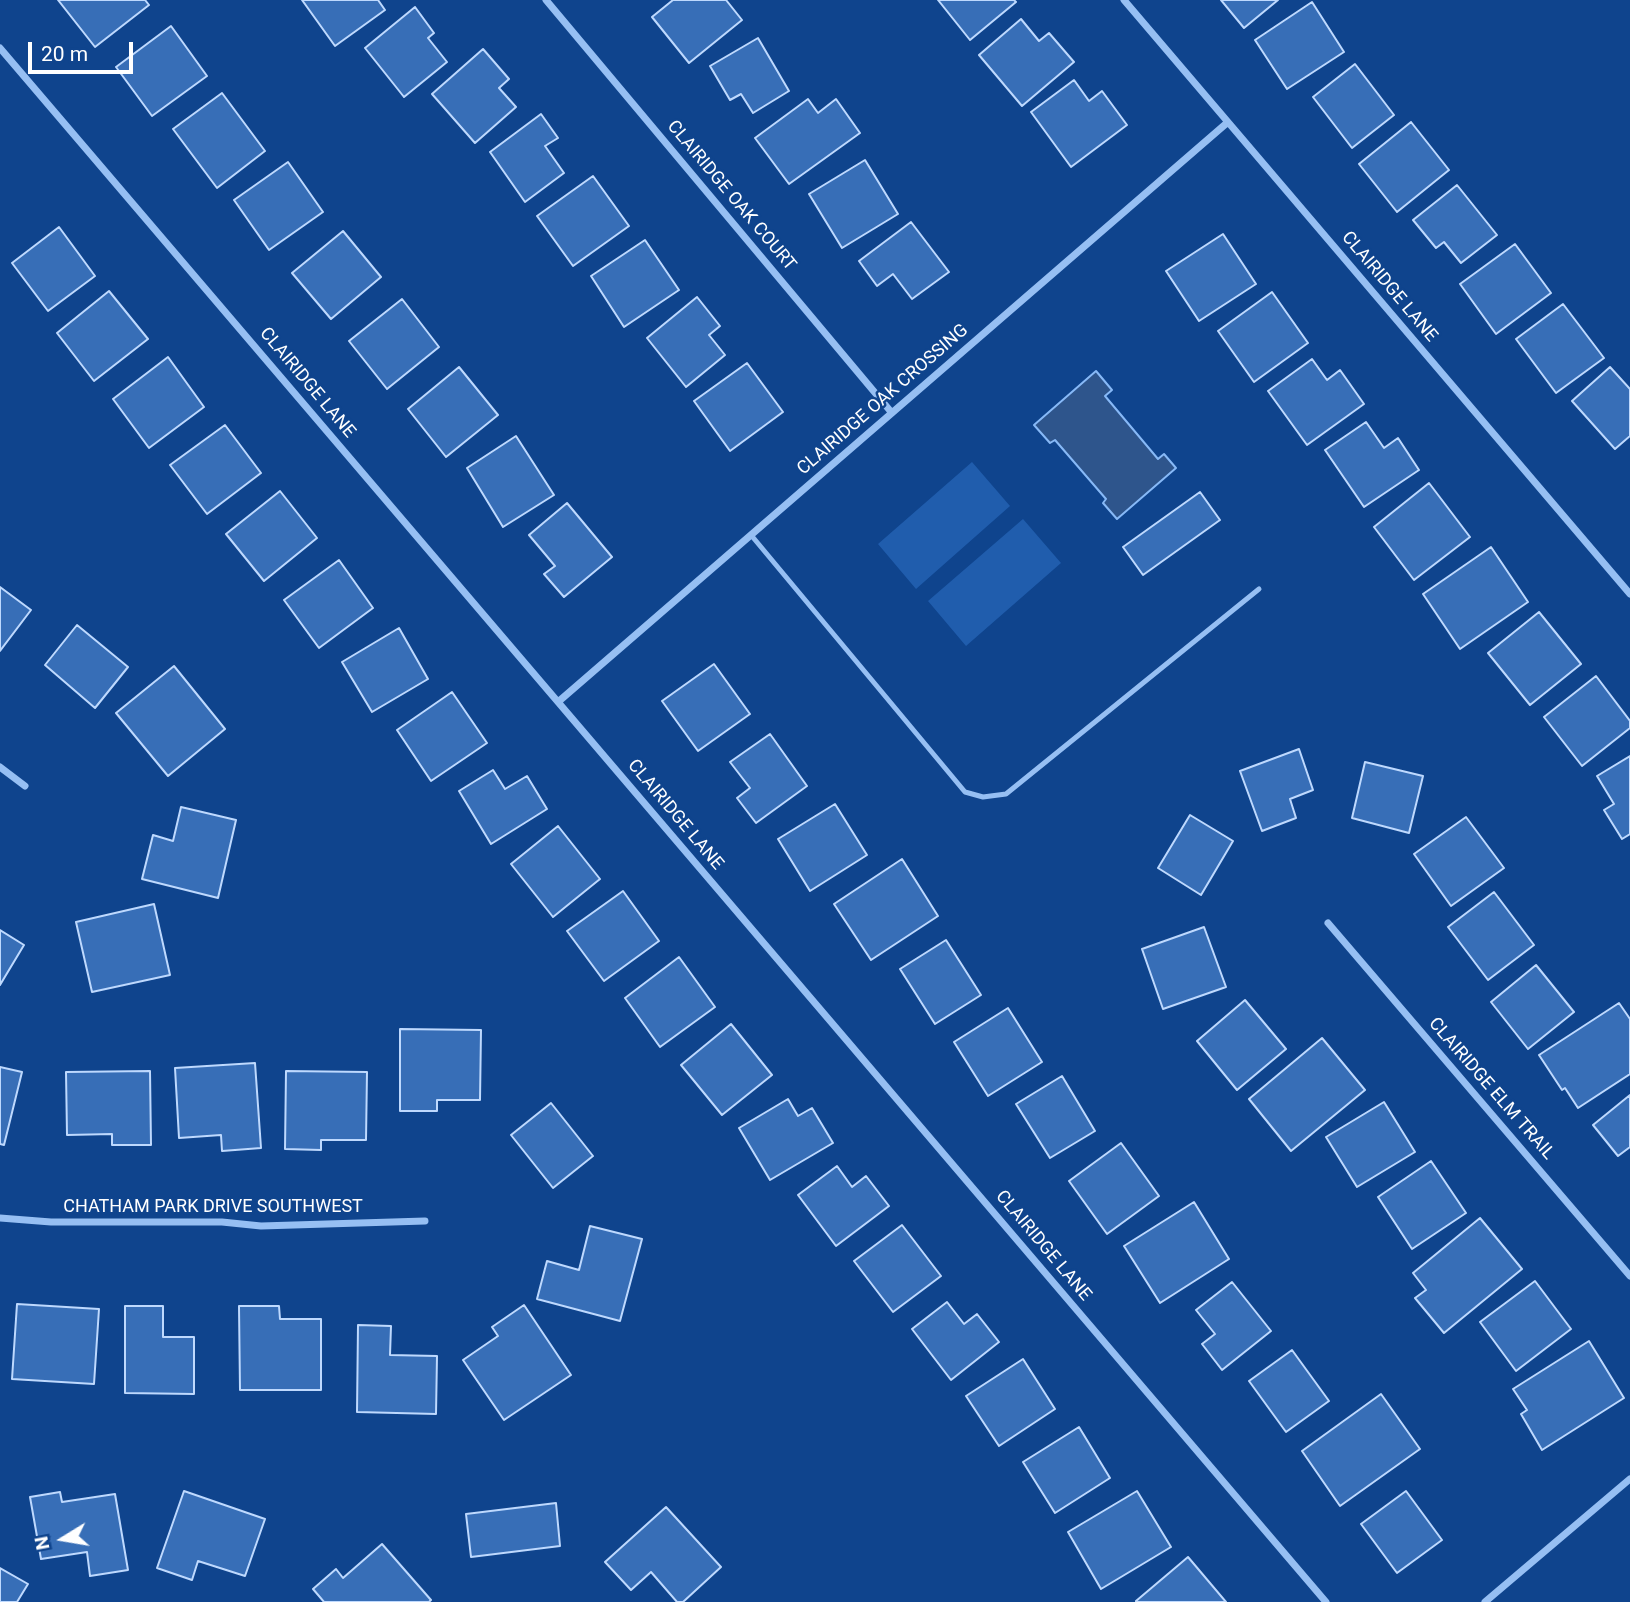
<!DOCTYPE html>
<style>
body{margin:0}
#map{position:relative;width:1630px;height:1602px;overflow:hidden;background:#0f448d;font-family:Roboto,sans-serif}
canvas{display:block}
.north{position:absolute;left:28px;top:1504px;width:70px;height:70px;-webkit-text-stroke:5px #0f448d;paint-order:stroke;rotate:259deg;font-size:19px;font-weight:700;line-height:28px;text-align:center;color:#fff}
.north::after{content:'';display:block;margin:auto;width:24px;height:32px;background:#fff;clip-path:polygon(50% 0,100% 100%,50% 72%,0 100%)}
.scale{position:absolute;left:28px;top:42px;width:105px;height:32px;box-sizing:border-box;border:4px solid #fff;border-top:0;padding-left:9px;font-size:21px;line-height:24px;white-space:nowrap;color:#fff;-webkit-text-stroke:5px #0f448d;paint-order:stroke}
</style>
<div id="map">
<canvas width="1630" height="1602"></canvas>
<div class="north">N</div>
<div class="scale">20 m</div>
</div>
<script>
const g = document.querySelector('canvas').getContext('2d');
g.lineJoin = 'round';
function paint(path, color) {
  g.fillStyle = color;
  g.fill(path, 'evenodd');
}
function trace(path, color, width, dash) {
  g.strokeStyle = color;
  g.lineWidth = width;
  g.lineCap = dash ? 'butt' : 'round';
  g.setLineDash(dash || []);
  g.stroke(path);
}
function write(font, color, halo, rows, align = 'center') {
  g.font = font + ' Roboto,sans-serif';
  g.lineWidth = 5;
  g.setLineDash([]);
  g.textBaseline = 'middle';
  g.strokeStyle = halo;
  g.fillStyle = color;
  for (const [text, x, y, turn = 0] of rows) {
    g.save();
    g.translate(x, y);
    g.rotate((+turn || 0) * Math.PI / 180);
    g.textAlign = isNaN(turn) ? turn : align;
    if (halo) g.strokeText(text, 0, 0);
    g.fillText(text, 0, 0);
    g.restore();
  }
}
const green = new Path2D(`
 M972 462 1010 506 916 589 878 544Z
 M1023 519 1061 563 966 646 928 601Z`);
const water = new Path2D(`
 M1096 371 1112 390 1105 396 1158 459 1164 454 1176 468 1117 519 1103 503 1106 499 1055 440 1050 443 1034 425Z`);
const building = new Path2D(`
 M58 0H145L149 5 95 47Z
 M302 0H378L385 10 335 46Z
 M673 0H726L742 20 689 63 652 17Z
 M938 0H1014L1016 2 970 40Z
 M1221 0H1278L1244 28Z
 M1312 2 1344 52 1287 89 1255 40Z
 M415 7 434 33 428 38 447 62 404 97 365 48Z
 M1021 19 1039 41 1049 33 1074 62 1022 106 979 55Z
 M171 26 207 76 152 116 116 67Z
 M758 38 789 91 753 113 741 94 730 100 710 66Z
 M483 49 509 79 499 88 516 107 475 143 432 94Z
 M1355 64 1394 115 1352 148 1313 97Z
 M1074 80 1089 101 1102 91 1127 125 1071 167 1031 112Z
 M222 93 265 151 217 188 173 129Z
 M808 99 818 113 836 99 860 133 789 184 755 138Z
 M541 114 558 138 545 146 564 173 525 202 490 152Z
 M1411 122 1449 170 1397 212 1359 164Z
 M865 160 898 214 842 248 809 194Z
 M288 162 323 212 269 250 234 200Z
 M593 176 629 226 573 266 537 216Z
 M1457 185 1497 235 1461 263 1444 242 1436 248 1413 220Z
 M911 222 949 272 912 299 893 274 877 286 859 261Z
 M59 227 95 276 48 311 12 263Z
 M343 231 381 277 331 319 292 273Z
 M1223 234 1256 284 1199 321 1166 271Z
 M645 240 679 290 624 327 591 276Z
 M1515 244 1551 293 1496 334 1460 284Z
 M109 291 148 339 94 381 57 333Z
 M1272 292 1308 343 1254 382 1218 331Z
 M697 297 720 326 709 335 725 355 686 387 647 338Z
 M402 299 439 347 387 389 349 341Z
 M1563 304 1604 358 1556 393 1516 339Z
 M168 357 204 407 149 448 113 399Z
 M1312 359 1327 380 1340 370 1364 404 1307 445 1268 391Z
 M747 363 783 412 730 451 694 401Z
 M459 367 498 415 446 457 408 409Z
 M1610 367 1630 389V436L1615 449 1572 401Z
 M1366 422 1384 448 1398 438 1419 470 1364 507 1325 450Z
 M225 425 261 473 207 514 170 465Z
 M516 436 554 495 503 527 467 468Z
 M1429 483 1470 537 1414 580 1374 527Z
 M280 491 317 538 264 581 226 534Z
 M1200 492 1220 520 1143 575 1123 547Z
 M567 503 612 557 564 597 544 574 555 566 529 535Z
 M1491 547 1528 602 1460 649 1423 594Z
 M339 560 373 608 319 648 284 600Z
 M0 587 31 610 0 651Z
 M1539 612 1581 664 1530 705 1488 653Z
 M77 625 128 667 95 708 45 665Z
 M399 628 428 679 372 712 342 662Z
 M714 664 750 714 698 751 662 701Z
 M174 666 225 729 168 776 116 713Z
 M1596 676 1630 721V728L1582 766 1544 717Z
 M452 692 487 743 431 781 397 730Z
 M770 734 807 786 756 823 737 798 750 788 730 762Z
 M1299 749 1313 790 1290 799 1296 818 1262 831 1240 771Z
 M1630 756V834L1622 839 1604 810 1614 804 1597 776Z
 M1365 762 1423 776 1409 833 1352 818Z
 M493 770 505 789 527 776 547 809 491 844 459 791Z
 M835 804 867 855 810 891 778 839Z
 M181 807 236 820 218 898 142 879 153 835 173 841Z
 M1190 815 1233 841 1201 895 1158 868Z
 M1466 817 1504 868 1451 906 1414 854Z
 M558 826 600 879 553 917 511 864Z
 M902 859 938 916 871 960 834 904Z
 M623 891 659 941 604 981 567 931Z
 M1494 892 1534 945 1488 980 1448 927Z
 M154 904 170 975 92 992 76 922Z
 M1204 927 1226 987 1163 1009 1142 949Z
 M0 930 24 945 0 985Z
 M946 940 981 995 935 1024 900 969Z
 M679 957 715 1007 660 1047 625 998Z
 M1536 965 1574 1012 1528 1049 1491 1002Z
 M1245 1000 1286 1049 1237 1090 1197 1041Z
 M1619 1003 1630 1019V1074L1578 1108 1565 1088 1562 1090 1539 1055Z
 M1008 1008 1042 1062 988 1096 954 1042Z
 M731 1024 772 1075 722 1115 681 1065Z
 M400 1029 481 1030 480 1100H437V1111H400Z
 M1322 1038 1365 1090 1291 1151 1249 1099Z
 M255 1063 261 1148 222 1151 221 1135 179 1138 175 1068Z
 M0 1067 22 1072 4 1145 0 1144Z
 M150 1071 151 1145H112V1134L67 1135 66 1072Z
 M286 1071 367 1072 366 1140H321V1150L285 1149Z
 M1062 1076 1095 1131 1050 1158 1016 1104Z
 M1630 1095V1147L1618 1156 1593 1125Z
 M788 1099 798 1116 812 1108 833 1143 770 1180 739 1128Z
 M1384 1102 1415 1152 1357 1187 1326 1137Z
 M551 1103 593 1156 553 1188 511 1135Z
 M1121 1143 1159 1196 1107 1234 1069 1181Z
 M1431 1161 1466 1213 1412 1249 1378 1197Z
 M837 1166 852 1187 866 1176 889 1206 836 1246 798 1195Z
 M1194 1202 1229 1259 1160 1303 1124 1246Z
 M1480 1218 1522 1269 1444 1333 1415 1298 1426 1290 1413 1273Z
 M902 1225 941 1276 893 1312 854 1261Z
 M590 1226 642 1239 620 1321 537 1299 547 1261 579 1270Z
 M1535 1281 1571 1329 1516 1371 1480 1322Z
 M1232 1282 1271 1331 1222 1370 1202 1344 1215 1334 1196 1310Z
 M947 1302 964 1324 977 1314 999 1342 951 1380 912 1329Z
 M17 1304 99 1309 94 1384 12 1379Z
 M524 1305 571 1375 504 1420 463 1360 498 1336 492 1327Z
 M125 1306H163V1337H194V1394L125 1393Z
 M239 1306H279L280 1319H321V1390H240Z
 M358 1325 391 1326 390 1355 437 1356 436 1414 357 1412Z
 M1589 1341 1624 1398 1542 1450 1521 1414 1527 1410 1513 1389Z
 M1292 1350 1329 1401 1286 1432 1249 1381Z
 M1023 1359 1055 1409 999 1446 966 1396Z
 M1381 1394 1420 1449 1340 1506 1302 1451Z
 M1079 1427 1110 1478 1055 1513 1023 1462Z
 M184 1491 265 1519 245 1576 198 1561 192 1580 157 1568Z
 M1137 1491 1171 1547 1101 1589 1068 1532Z
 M1406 1491 1442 1540 1397 1573 1361 1524Z
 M60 1492 62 1502 115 1494 128 1570 90 1576 87 1552 41 1559 30 1497Z
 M556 1503 560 1546 471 1557 466 1514Z
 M666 1507 721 1567 683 1602H677L651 1572 631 1590 605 1562Z
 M382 1544 431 1600 429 1602H324L313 1589 336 1569 343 1578Z
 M1188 1557 1226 1602H1136V1601Z
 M0 1568 28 1584 17 1602H0Z`);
const lane = new Path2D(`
 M751 535 965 792 983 797 1006 794 1259 589`);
const street = new Path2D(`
 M546 0 892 413
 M1124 0 1630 594
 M0 48 1326 1602
 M558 702 1228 122
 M0 767 25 786
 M1328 923 1630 1276
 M0 1218 51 1222H222L261 1226 425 1221
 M1485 1602 1630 1479`);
const streetNames = [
 ["CLAIRIDGE OAK COURT",731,196,50],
 ["CLAIRIDGE LANE",1389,287,50],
 ["CLAIRIDGE LANE",307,383,50],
 ["CLAIRIDGE OAK CROSSING",883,400,-41],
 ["CLAIRIDGE LANE",675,815,50],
 ["CLAIRIDGE ELM TRAIL",1491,1089,49],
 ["CHATHAM PARK DRIVE SOUTHWEST",213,1207],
 ["CLAIRIDGE LANE",1043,1246,50]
];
paint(green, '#205dad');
paint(water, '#2e558c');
trace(water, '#87b9f7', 2);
paint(building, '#376eb7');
trace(building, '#bed9fe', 2);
trace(lane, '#96bff3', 5);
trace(street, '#96bff3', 7);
write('18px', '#fff', '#0f448d', streetNames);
</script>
